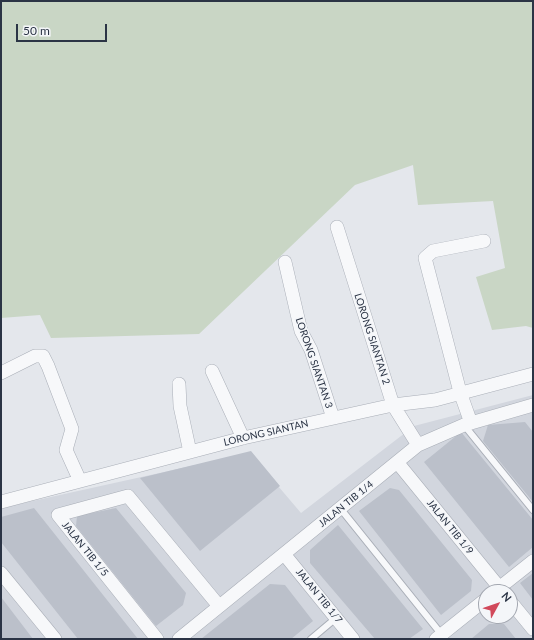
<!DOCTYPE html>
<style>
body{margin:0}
#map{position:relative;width:534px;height:640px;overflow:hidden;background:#e4e7ec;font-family:Lato,sans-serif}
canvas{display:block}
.frame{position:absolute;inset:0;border:2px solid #2b3445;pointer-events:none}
.north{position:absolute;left:478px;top:584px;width:40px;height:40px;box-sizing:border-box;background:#f4f6f9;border:1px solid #a4a8b1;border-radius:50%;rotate:50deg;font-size:11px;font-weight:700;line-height:16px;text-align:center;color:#2b3445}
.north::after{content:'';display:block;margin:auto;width:14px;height:18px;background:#d1495b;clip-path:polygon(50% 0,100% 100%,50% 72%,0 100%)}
.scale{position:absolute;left:16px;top:24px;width:91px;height:18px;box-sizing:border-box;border:2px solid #2b3445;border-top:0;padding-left:5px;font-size:12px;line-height:14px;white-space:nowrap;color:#2b3445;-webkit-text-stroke:3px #f4f6f9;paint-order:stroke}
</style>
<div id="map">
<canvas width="534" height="640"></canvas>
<div class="frame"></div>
<div class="north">N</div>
<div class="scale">50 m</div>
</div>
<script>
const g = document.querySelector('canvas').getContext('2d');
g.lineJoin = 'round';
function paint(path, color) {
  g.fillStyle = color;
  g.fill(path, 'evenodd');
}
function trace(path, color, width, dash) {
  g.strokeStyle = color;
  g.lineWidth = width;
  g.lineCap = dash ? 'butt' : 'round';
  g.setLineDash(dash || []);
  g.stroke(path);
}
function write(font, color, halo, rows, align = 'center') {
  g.font = font + ' Lato,sans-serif';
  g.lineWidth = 3;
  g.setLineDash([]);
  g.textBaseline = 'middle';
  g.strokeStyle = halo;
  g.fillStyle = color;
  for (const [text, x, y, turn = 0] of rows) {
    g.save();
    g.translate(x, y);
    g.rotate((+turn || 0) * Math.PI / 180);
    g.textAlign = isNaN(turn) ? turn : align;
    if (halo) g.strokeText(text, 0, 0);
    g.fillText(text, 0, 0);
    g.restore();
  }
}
const built = new Path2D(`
 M533 395V639H1V508L250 453 301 513 414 426ZM486 592H510V616H486Z`);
const green = new Path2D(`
 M1 1H533V328L526 326 492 330 476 277 505 268 493 201 418 205 413 165 355 185 199 334 51 338 40 315 1 318Z`);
const building = new Path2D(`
 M525 422 533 432V502L483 441 488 425Z
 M461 432 533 520V547L509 567 424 462Z
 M251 451 280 486 200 551 140 478Z
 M390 488 399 490 472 580 471 591 441 615 359 511Z
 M34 508 138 639H78L1 542V517Z
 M116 508 186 593 183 605 156 626 76 526 77 516Z
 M338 525 423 629 409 639H375L310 563V550Z
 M533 573V600L520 583Z
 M270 584 285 585 313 621 291 639H201Z
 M1 597 33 639H1Z
 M489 624H504L516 639H471Z`);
const lane = new Path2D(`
 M464 425 533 510
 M340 508 442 635
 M311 639 336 618`);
const street = new Path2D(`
 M337 227 393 405 418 445
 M285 262 301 331 311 350 333 418
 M212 371 243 438
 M1 373 35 356H43L48 366 72 429 66 450 80 481
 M179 384 180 406 190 452
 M471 423 460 392 425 258 433 251 484 241
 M397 462 503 592
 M1 502 243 438 393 405 435 400 533 374
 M284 554 353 639
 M1 573 55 639
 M494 592 533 561
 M510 601 533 629
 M157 639 58 515 128 496 219 606
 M179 639 418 445 464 425 533 405
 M436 639 486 599`);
const streetNames = [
 ["LORONG SIANTAN 2",372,339,72],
 ["LORONG SIANTAN 3",314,363,71],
 ["LORONG SIANTAN",266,433,-13],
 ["JALAN TIB 1/4",346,504,-39],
 ["JALAN TIB 1/9",450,527,51],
 ["JALAN TIB 1/5",85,549,51],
 ["JALAN TIB 1/7",319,596,51]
];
paint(built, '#d2d6de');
paint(green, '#c9d6c5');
paint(building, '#bbc0ca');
trace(lane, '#a9aeb7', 8);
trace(street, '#a9aeb7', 14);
trace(lane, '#f7f8fa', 6);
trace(street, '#f7f8fa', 13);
write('10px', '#2b3445', '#f4f6f9', streetNames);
</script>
